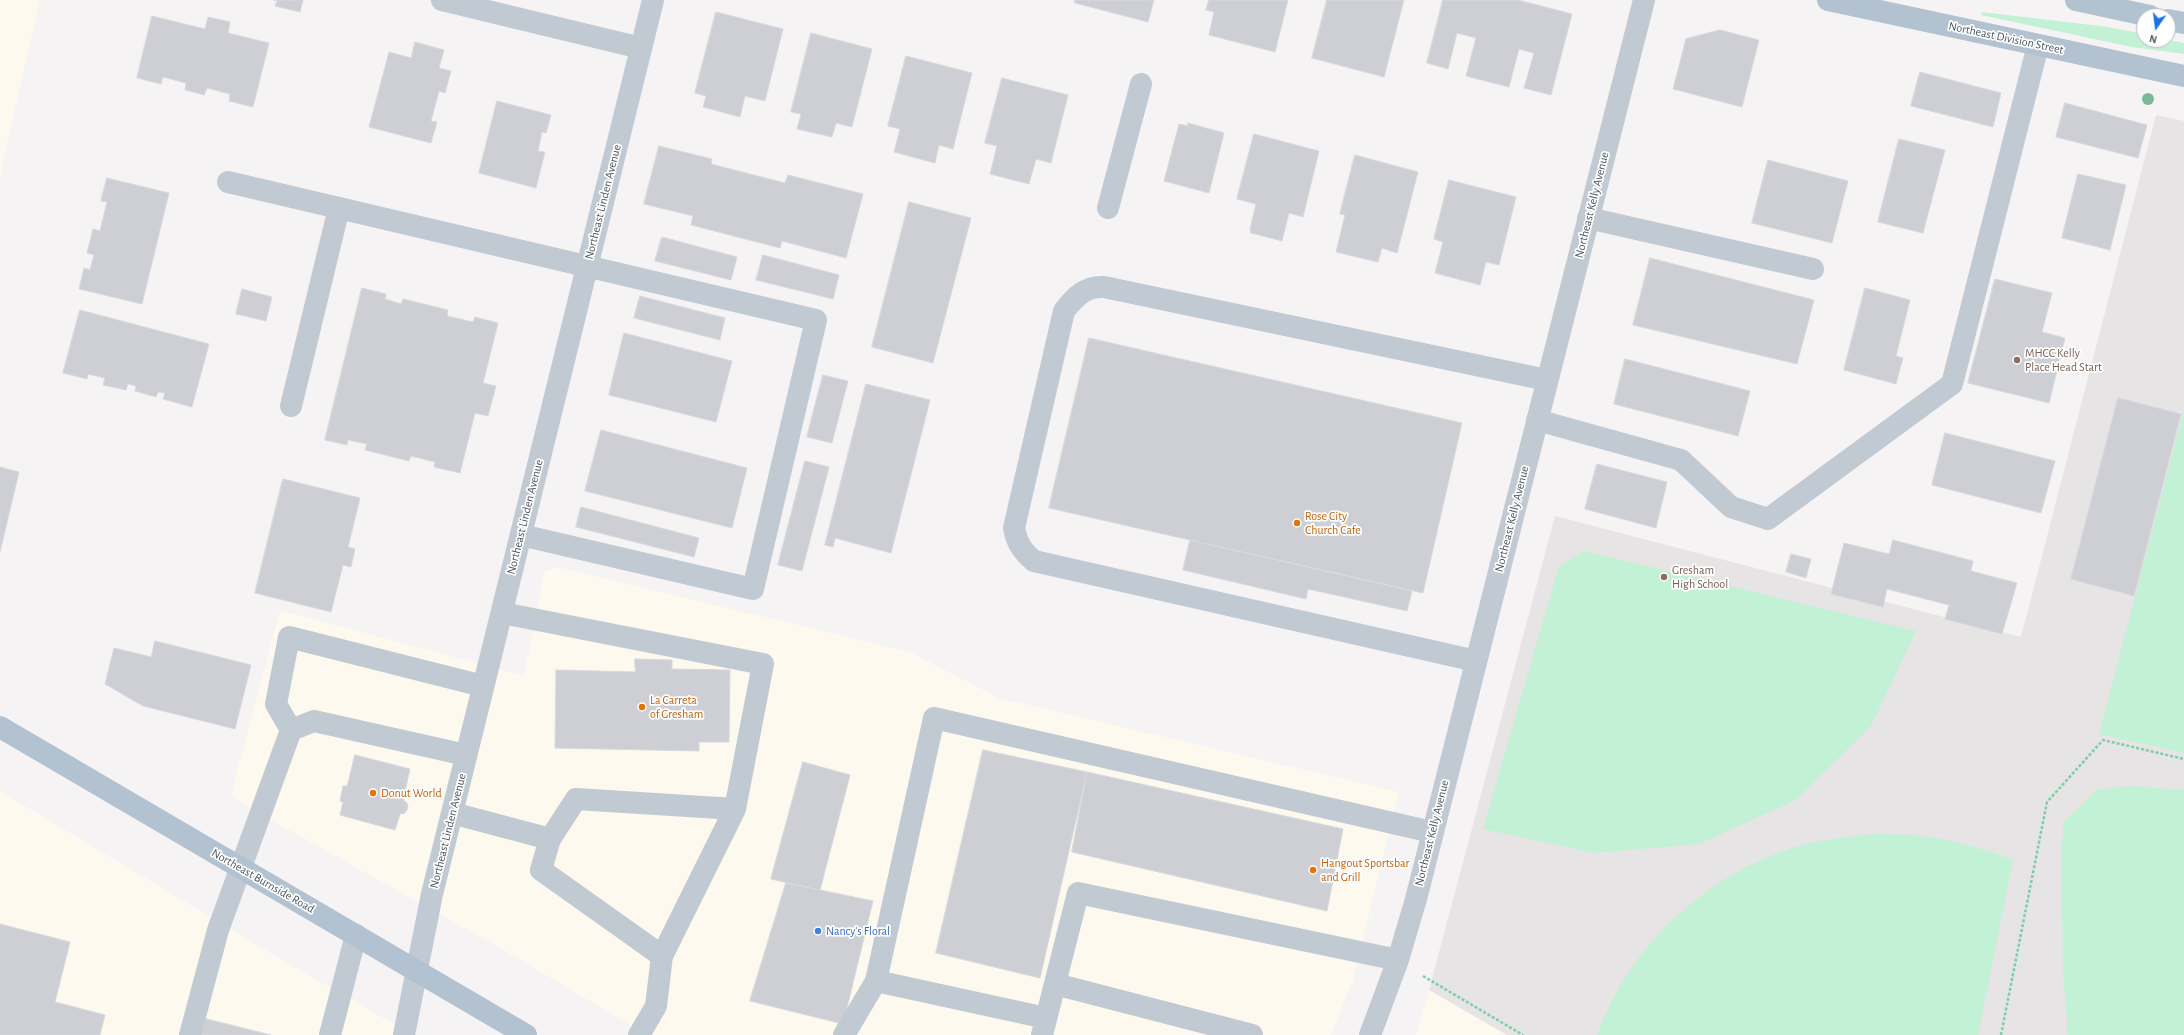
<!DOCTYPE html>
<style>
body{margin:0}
#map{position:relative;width:2184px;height:1035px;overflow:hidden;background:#f5f3f3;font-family:"Alegreya Sans",sans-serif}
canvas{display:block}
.north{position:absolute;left:2136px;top:8px;width:40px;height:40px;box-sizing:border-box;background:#fff;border:1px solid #b7bbc0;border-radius:50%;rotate:194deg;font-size:11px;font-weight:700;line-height:16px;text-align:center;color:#4a5661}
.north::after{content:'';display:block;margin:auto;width:14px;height:18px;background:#1a73e8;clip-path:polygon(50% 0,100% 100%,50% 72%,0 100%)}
</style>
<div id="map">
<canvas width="2184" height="1035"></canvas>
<div class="north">N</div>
</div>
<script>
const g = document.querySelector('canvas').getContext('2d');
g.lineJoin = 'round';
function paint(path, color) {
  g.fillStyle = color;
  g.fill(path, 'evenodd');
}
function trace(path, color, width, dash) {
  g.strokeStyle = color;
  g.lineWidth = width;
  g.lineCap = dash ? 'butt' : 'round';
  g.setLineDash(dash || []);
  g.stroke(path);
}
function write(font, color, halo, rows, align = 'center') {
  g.font = font + ' "Alegreya Sans",sans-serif';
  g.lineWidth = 3.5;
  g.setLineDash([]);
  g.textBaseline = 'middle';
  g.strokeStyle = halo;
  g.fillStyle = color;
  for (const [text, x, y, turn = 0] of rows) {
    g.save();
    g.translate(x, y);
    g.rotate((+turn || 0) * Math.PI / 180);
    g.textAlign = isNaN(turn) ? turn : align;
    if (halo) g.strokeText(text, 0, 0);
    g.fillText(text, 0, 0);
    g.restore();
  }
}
const commercial = new Path2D(`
 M0 0H40L0 175Z
 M557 567 910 652 999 698 1399 792 1353 980 1331 1035H647L509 953 246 806 231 794 280 610 524 676 544 572Z
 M0 791 272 954 413 1035H0Z
 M1429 990 1507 1035H1416Z`);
const education = new Path2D(`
 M2156 115 2184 121V1035H1507L1429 990 1555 516 2021 637Z`);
const green = new Path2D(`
 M1982 12 2108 27 2144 34V40H2168L2184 43V54L2132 47 1981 15Z
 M2184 410V753L2099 734Z
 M1584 551 1916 631 1871 726 1796 800 1699 844 1594 853 1483 829 1559 566Z
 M2131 786 2184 790V1035H2068L2063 969 2061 853 2064 822 2097 790Z
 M1878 834C1930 834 1965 842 2013 860L1978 1035H1597C1603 1020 1609 1005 1617 991 1658 920 1727 865 1806 844 1830 838 1854 836 1878 834Z`);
const building = new Path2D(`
 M274 0H303L300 12 275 6 277 1Z
 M1075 0H1154L1148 22 1075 3Z
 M1209 0H1288L1275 52 1209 35 1214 12 1206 10Z
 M1327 0H1404L1384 77 1312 58Z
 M1443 0H1518L1572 14 1551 95 1524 88 1534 53 1519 49 1509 87 1466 76 1476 38 1457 33 1448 69 1427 63Z
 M716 12 783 29 765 101 745 96 740 117 703 107 706 96 695 93Z
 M152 16 205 29 208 17 230 22 228 33 269 43 253 107 229 101 230 94 207 88 204 95 185 90 186 83 163 77 161 84 137 78Z
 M1720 30 1759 40 1742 107 1673 89 1686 39Z
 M811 33 872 49 852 127 836 123 832 137 797 129 801 114 791 112Z
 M415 42 444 50 439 68 451 71 445 93 439 91 431 121 437 122 431 143 369 127 389 52 411 58Z
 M906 56 972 73 953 149 939 145 935 163 894 152 900 129 888 126Z
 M1920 72 2001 93 1993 127 1911 106Z
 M1002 78 1068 95 1051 163 1036 159 1029 184 990 174 997 146 985 143Z
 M497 101 551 115 546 133 542 132 538 151 545 152 536 188 479 173Z
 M2065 103 2147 125 2138 158 2056 137Z
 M1188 123 1224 133 1209 193 1164 181 1179 124 1188 126Z
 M1254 134 1319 151 1303 217 1289 213 1282 241 1251 233 1250 229 1256 204 1237 199Z
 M1899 139 1945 150 1923 233 1878 222Z
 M659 146 712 159 711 164 785 183 788 175 863 194 846 258 782 241 780 248 691 225 693 216 644 204Z
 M1355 155 1418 172 1397 253 1382 248 1378 262 1336 252 1345 215 1340 214Z
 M1768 160 1848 181 1832 243 1752 223Z
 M2078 174 2126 185 2110 250 2062 238Z
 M107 178 169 193 142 304 79 289 84 268 90 270 94 255 87 253 93 229 100 231 107 202 101 201Z
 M1449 180 1516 197 1499 265 1486 262 1480 285 1435 273 1443 242 1434 239Z
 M909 202 971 218 933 363 872 347Z
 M662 237 737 257 731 280 655 261Z
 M763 255 839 275 833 299 756 280Z
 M1650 258 1814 300 1797 364 1633 325Z
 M1995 279 2052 293 2042 332 2065 338 2049 403 1968 383Z
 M362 288 386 294 385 299 401 304 403 299 448 310 447 316 473 322 475 317 498 323 483 383 496 386 488 416 475 413 460 473 434 467 435 462 411 456 409 461 365 450 367 444 348 440 347 445 325 440Z
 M1865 288 1910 300 1896 356 1903 358 1896 384 1844 370Z
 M242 289 272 297 266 321 236 314Z
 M640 296 725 318 720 340 634 318Z
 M80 310 209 344 192 407 163 399 165 393 158 392 156 397 135 391 136 386 128 384 126 390 103 385 105 378 88 374 87 379 63 373Z
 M624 333 732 361 716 422 609 395Z
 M1089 338 1462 423 1423 593 1049 508Z
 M1625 359 1750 391 1738 436 1614 404Z
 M823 375 848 381 832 443 807 437Z
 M866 384 930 400 891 553 835 538 833 547 825 545Z
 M2118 398 2181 414 2134 596 2071 579Z
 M601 430 747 468 732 528 585 491Z
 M1945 433 2055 461 2041 513 1932 485Z
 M805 461 829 467 802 571 778 565Z
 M1597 464 1667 482 1656 528 1585 509Z
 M0 467 19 472 0 552Z
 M283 479 360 498 348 547 355 549 351 567 343 565 331 612 255 593Z
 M581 507 699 538 694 557 576 527Z
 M1190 540 1412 591 1407 611 1308 589 1306 599 1183 570Z
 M1893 540 1973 561 1971 571 2017 583 2002 634 1945 619 1949 605 1887 589 1883 607 1831 594 1844 543 1889 554Z
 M1791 554 1811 559 1806 578 1786 572Z
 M155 641 251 665 235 729 143 706 105 684 114 648 151 657Z
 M635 659 672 660V669L730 670 729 742H699V751L555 748 556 670 635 672Z
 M983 750 1087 772 1040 978 936 953Z
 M355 755 410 769 403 800 407 803 408 808 405 813 400 814 395 830 340 815 343 802 340 801 343 786H347Z
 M803 762 850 775 820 890 771 879Z
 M1087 772 1343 829 1327 911 1072 852Z
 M786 883 873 901 843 1024 750 1001Z
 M0 924 70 942 55 1002 105 1015 100 1035H0Z
 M199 1017 271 1035H195Z`);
const path = new Path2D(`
 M1423 976 1523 1035
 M2001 1035 2047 802 2103 740 2184 759`);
const minor = new Path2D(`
 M442 0 641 48
 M228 182 816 320 753 589 521 535
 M1108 208 1141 84
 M1588 218 1813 269
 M291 406 339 208
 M1537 420 1681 460 1731 507 1768 519 1952 384 2038 45
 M502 613 763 664 735 809 576 799 550 839
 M1476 661 1034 561C1022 551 1017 543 1014 528L1064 311C1075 297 1085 286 1104 287L1547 380
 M291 730 276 704 289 637 483 686
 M452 813 550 839 541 870 662 956 656 1006 639 1035
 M662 956 735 809
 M876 981 1046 1018
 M1055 984 1252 1035
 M190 1035 218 930 291 730 314 721 466 755
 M330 1035 356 935
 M404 1035 432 894 653 0
 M844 1035 876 981 934 718 1432 832
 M1042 1035 1078 893 1398 960
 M1370 1035 1398 960 1416 899 1644 0`);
const major = new Path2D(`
 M1828 0 2184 76
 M2076 0 2150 16
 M2168 20 2184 23
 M0 727 526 1035`);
const trees = [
 [2148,99]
];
const markers = [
 [2017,360,4,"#8d6e63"],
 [1297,523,4,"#e8710a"],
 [1664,577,4,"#8d6e63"],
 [642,707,4,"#e8710a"],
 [373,793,4,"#e8710a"],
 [1313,870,4,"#e8710a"],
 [818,931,4,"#3f7fe0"]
];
const streetNames = [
 ["Northeast Division Street",2006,38,12],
 ["Northeast Linden Avenue",603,202,-76],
 ["Northeast Kelly Avenue",1592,205,-76],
 ["Northeast Linden Avenue",525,517,-76],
 ["Northeast Kelly Avenue",1512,519,-76],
 ["Northeast Linden Avenue",448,831,-76],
 ["Northeast Kelly Avenue",1432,833,-76],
 ["Northeast Burnside Road",263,881,30]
];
const educationNames = [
 ["MHCC Kelly",2025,353],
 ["Place Head Start",2025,367],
 ["Gresham",1672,570],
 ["High School",1672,584]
];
const foodNames = [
 ["Rose City",1305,516],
 ["Church Cafe",1305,530],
 ["La Carreta",650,700],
 ["of Gresham",650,714],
 ["Donut World",381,793],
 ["Hangout Sportsbar",1321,863],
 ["and Grill",1321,877]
];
const shopNames = [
 ["Nancy's Floral",826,931]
];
paint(commercial, '#fdf9ef');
paint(education, '#e6e4e5');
paint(green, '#c3f1d5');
paint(building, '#cdcfd5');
trace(building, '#d7d9de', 1);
trace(path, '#7ad0a6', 2.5, [3, 2]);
trace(minor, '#c1cad2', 22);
trace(major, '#b3c2d1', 22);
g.fillStyle = '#7bb799';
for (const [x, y] of trees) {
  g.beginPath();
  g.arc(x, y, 6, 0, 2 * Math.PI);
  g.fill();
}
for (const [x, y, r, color] of markers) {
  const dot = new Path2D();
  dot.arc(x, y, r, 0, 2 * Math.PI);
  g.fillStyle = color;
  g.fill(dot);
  trace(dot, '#fff', 1.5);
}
write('12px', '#4a5661', '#fff', streetNames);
write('12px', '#785e54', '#fff', educationNames, 'left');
write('12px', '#c56008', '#fff', foodNames, 'left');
write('12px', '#366cbe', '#fff', shopNames, 'left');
</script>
